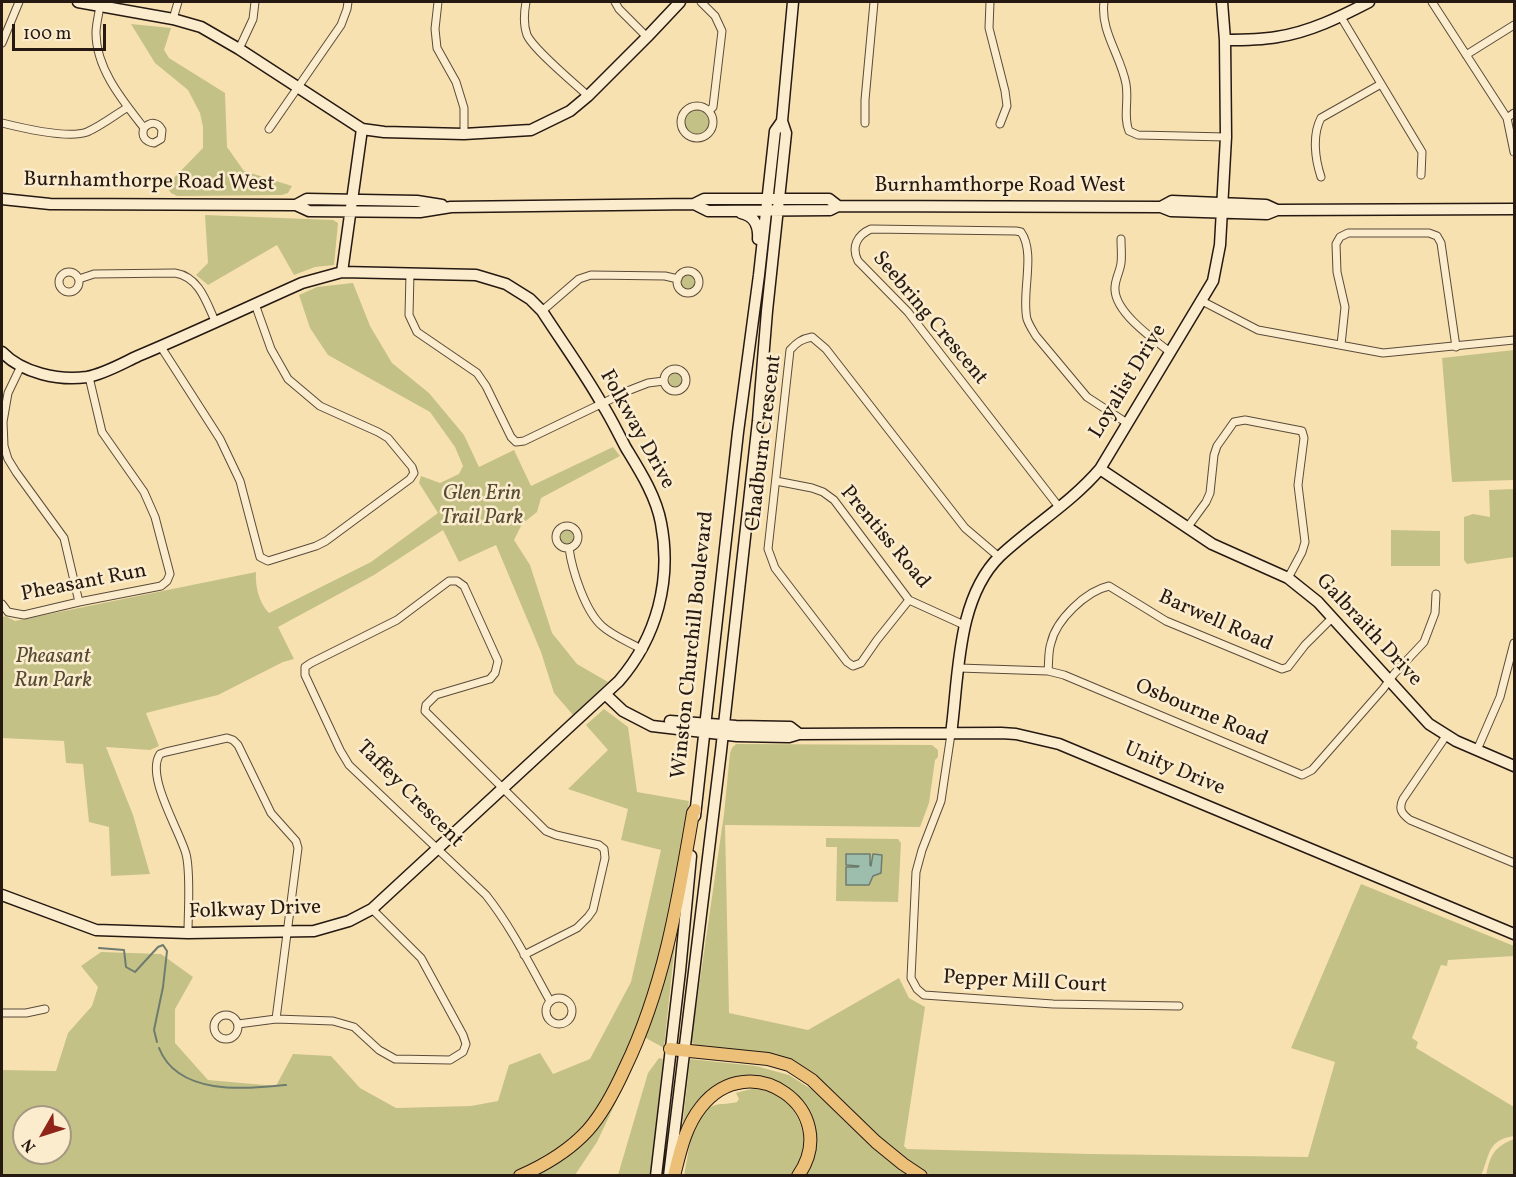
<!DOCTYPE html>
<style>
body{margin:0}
#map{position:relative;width:1516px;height:1177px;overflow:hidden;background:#f8e1b1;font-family:Vollkorn,serif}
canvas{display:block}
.frame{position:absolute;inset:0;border:3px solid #251912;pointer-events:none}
.north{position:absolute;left:12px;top:1105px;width:60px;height:60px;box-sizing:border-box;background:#faeccc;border:2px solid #a59882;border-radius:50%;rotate:231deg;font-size:16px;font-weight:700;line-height:24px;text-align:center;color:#251912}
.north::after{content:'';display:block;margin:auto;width:21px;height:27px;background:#8f2418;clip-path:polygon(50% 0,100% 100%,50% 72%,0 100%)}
.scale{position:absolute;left:12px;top:24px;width:94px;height:27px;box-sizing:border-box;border:3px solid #251912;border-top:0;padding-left:8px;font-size:18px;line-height:21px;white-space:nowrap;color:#251912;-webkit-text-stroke:4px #faeccc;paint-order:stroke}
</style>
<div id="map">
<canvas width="1516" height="1177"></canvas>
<div class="frame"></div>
<div class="north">N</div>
<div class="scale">100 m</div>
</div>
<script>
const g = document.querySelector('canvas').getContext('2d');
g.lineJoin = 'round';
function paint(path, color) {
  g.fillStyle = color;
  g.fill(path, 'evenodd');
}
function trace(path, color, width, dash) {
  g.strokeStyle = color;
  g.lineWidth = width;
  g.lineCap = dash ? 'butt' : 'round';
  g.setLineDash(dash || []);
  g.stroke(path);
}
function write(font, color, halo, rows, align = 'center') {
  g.font = font + ' Vollkorn,serif';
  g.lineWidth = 5;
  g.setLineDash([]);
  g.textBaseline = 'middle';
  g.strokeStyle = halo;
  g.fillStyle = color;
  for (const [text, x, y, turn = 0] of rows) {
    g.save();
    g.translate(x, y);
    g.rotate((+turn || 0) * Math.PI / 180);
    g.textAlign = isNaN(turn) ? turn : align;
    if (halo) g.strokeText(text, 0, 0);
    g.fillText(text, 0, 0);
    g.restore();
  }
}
const green = new Path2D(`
 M131 24 171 28 164 50 169 58 225 93 227 147 244 171 292 186 288 193 282 195 177 196 171 193 166 186 203 148V127L200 113 188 90 155 63Z
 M683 122a13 13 0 1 1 26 0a13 13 0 1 1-26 0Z
 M205 215 333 220 338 223 334 265 315 267 294 275 277 245 208 285 196 275 208 263Z
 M681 282a7 7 0 1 1 14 0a7 7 0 1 1-14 0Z
 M353 283 370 326 392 363 429 393 464 435 479 467 514 450 531 486 613 447 620 456 541 498 537 512 522 524 514 540 530 565 552 633 577 664 608 682 573 715 554 693 541 652 496 545 459 562 443 530 374 575 278 627 294 659 283 662 218 695 146 713 159 746 150 750 106 747 133 815 150 874 111 876 109 827 89 822 83 764 66 763 64 741 2 738V618L5 616 15 621 256 572C255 586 259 603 269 613L371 562 438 513 419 483 421 476 440 483 459 474 463 466 455 447 430 412 328 355 310 328 299 295 317 287Z
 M1514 350V480L1452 482 1442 358Z
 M669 380a7 7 0 1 1 14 0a7 7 0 1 1-14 0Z
 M1514 489V557L1467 564 1464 560V517L1473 514 1490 517 1489 490Z
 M560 537a7 7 0 1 1 14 0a7 7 0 1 1-14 0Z
 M1391 530 1440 531V566H1391Z
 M604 709 628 727 637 792 689 801C683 845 678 889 668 932 664 950 657 967 652 984 628 1059 593 1155 507 1176H2V1070L56 1071 68 1033 92 1006 98 987 81 966 101 952 161 954 193 977 175 1009V1043L208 1080 276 1086 293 1054 331 1056 360 1088 396 1108 471 1106 498 1101 509 1065 540 1053 553 1074 590 1059 631 982 661 850 621 840 628 809 568 789 608 750 586 725ZM24 1117H60V1153H24Z
 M736 744 932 745 938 750V757L935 760 929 803 920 827 725 825 729 1013 808 1030 899 978 909 998 925 1007 904 1146 907 1149 1090 1154 1308 1157 1335 1062 1291 1048 1361 884 1514 946V956L1448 960 1447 966 1441 965 1412 1038 1418 1042 1416 1048 1514 1107V1136C1486 1140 1490 1157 1481 1175H931L916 1167 889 1146 810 1072 699 1047 691 1042 724 814 730 753 732 748Z
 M826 838 898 839 901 843 898 902 836 901 837 847H826Z
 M676 934 664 1048 644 1037Z
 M659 1058 663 1059 650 1175H618L648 1073Z
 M690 1059 756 1066 789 1075 811 1089 885 1158 907 1175H805L812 1161 814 1150 791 1093 734 1081 682 1130Z
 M622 1084 624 1085 597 1142 575 1175 531 1176 549 1167Z
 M751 1089C787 1089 807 1120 804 1154 803 1161 798 1169 794 1175L684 1176C688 1156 691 1120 709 1108 717 1102 728 1105 737 1102L739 1099 736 1093Z
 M1514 1139V1175L1486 1176C1490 1155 1494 1147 1514 1139Z`);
const water = new Path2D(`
 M846 854H870V865L871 866 873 854 882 855 881 873 873 876 869 885H846V867H858L859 866 846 865Z`);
const stream = new Path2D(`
 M99 948 124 950 126 967 135 972 158 947 163 945 167 951 163 987 154 1030 157 1042
 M159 1048C178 1096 245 1089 286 1085`);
const street = new Path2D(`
 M438 2 435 29 437 48 456 82 464 108V134
 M526 2C524 13 523 24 527 35 534 50 574 83 588 96
 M615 2 619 9 647 37
 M701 2 715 16 722 31 713 107 709 111
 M990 2 989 28 1005 91 1007 106 1000 124
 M1104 2C1100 31 1121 56 1126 84 1129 100 1123 117 1129 131L1138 135 1226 137
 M1432 2 1507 118 1514 152
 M100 5C99 14 96 24 96 33 96 69 123 101 144 128 141 136 145 142 154 143L161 139 162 130C158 122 151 121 144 128
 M1341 17 1422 152 1421 175
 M173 19 178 2
 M2 43 19 2
 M239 49 253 19 255 2
 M1466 55 1514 25
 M681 122a16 16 0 1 1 32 0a16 16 0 1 1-32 0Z
 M1507 118 1514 113
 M2 123C22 128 68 139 87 132 101 126 115 115 128 107
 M865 123V100L874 2
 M269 129 341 25 347 9 348 2
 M1321 177C1315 159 1312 135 1321 118L1381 84
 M1121 239C1121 247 1122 255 1121 263 1120 272 1114 281 1115 290 1116 313 1153 339 1170 352
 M677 282a11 11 0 1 1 22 0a11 11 0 1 1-22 0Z
 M59 282a10 10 0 1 1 20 0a10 10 0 1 1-20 0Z
 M410 273 409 315 417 332 477 373 486 386 511 437 516 442 524 441 630 390 648 383 664 381
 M79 279 94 274 175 273C199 277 206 301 215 321
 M1202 301 1258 330 1383 353 1514 340
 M542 311 579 279 591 275 665 276 678 279
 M1341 345 1345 307 1337 272 1336 244 1340 237 1348 233H1429L1437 236 1441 243 1456 347
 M161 347 220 439 240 481 260 557 268 561 316 546 326 541 410 479 414 473 412 467 388 438 378 432 320 406 288 379 271 349 255 304
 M21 366 8 393 3 422 4 446 8 459 16 472 64 538 79 602
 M664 380a11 11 0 1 1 22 0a11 11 0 1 1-22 0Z
 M776 481 812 488 823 492 834 500 909 600 964 625
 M1059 507 908 312 858 261C851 247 857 235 871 229L1016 231 1021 232C1036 253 1021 294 1027 319 1029 325 1033 331 1036 336L1087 397 1127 423
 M556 537a11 11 0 1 1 22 0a11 11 0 1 1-22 0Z
 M1187 528 1206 502 1210 493 1214 455 1217 446 1234 422 1245 420 1302 431 1304 438 1298 485 1305 542 1302 552 1288 578
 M569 548C572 570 585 611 602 626 613 636 629 642 643 650
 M909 600 877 640 861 663 853 666 847 662 775 568 768 549 790 350C797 342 802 339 812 337L826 349 965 528 999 557
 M2 604 8 612 24 615 79 602 161 586 167 581 170 574 155 517 144 492 102 432 89 377
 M959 668 1048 671 1064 675 1302 775 1312 770 1383 689 1394 674 1424 642 1435 613 1436 594
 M1048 671C1049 662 1048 651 1051 643 1056 620 1086 591 1109 586L1166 621 1282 669 1288 667 1305 645 1332 618
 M951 734 941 801 922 850 916 872 911 978 917 989 924 995 1053 1004 1179 1006
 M1446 736 1403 799C1398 809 1402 814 1410 820L1514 863
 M1477 750 1500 697 1514 643
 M188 933C188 912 191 873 186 854 180 831 145 776 160 754L166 752 227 738 233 740 238 745 271 813 296 841 298 848 276 1019
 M524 955 577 928 588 917 593 910 605 858 604 849 599 845 556 835 546 831 425 711 426 705 436 695 490 679 495 673 498 661 464 586 457 581H449L397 620 311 663 305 667V675L340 750 349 765 486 895C512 928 530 965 550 1001
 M546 1011a13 13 0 1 1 26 0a13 13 0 1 1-26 0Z
 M2 1013H26L45 1009
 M214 1027a12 12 0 1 1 24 0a12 12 0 1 1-24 0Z
 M238 1024 276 1019 333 1021 354 1027 379 1050 395 1059 450 1060 463 1052 466 1044 463 1035 421 958 372 909`);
const secondary = new Path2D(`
 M78 2 173 19 201 27 239 49 362 129 384 132 464 134 531 130 570 111 588 96 647 37 680 2
 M1225 40C1243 40 1260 40 1277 37 1310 32 1340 17 1369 2
 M2 199 50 204 296 205 307 199 417 201 442 205
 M694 204 708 211 830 210 838 206 1161 207 1171 211 1267 214 1277 210
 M296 205 309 211 420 212 451 207 694 204 704 199H829L838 206
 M1161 207 1172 201 1266 205 1277 210 1514 209
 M741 213C755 216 759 226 758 239
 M342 272 362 129
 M2 352C22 373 59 381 87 377 104 374 123 363 138 356 193 333 248 307 302 283L342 272 476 275 506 284 530 299 542 311C562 342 584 372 602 404 611 418 618 433 626 448 640 471 656 496 661 523 672 580 657 637 619 681L372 909 349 921 314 931 188 933 96 930 2 895
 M1100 469 1212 544 1288 578 1318 602 1429 724 1456 741 1514 766
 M605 694 623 711 652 726 737 736 789 737 799 734 1001 733 1016 734 1059 744 1514 934
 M670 721 736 726 790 727 799 734
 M951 734C959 677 956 599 1000 556 1032 526 1071 503 1100 469L1213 281 1220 245 1226 137 1225 40 1222 2
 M695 816 738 432 759 275 775 131 782 121
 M656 1176 680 971 691 856
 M669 1176 721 751 758 421 767 311 786 133 782 121 793 2`);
const highway = new Path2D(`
 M670 1049 768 1059 789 1065 812 1080 876 1142 903 1164 921 1176
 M520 1176C545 1165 569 1151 588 1130 604 1112 615 1090 625 1068 664 987 678 901 693 813L695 810
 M674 1176C680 1152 685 1127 701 1107 750 1044 844 1110 798 1176`);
const streetNames = [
 ["Burnhamthorpe Road West",149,183,1],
 ["Burnhamthorpe Road West",1000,187],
 ["Seebring Crescent",929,319,50],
 ["Loyalist Drive",1129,382,-59],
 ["Folkway Drive",636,430,61],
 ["Chadburn Crescent",765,443,-83],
 ["Prentiss Road",884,538,50],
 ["Pheasant Run",84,584,-11],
 ["Barwell Road",1215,622,24],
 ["Galbraith Drive",1368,631,47],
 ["Winston Churchill Boulevard",694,645,-84],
 ["Osbourne Road",1201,714,23],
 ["Unity Drive",1174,770,23],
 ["Taffey Crescent",409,795,45],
 ["Folkway Drive",255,911,-2],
 ["Pepper Mill Court",1025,983,3]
];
const parkNames = [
 ["Glen Erin",482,495],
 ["Trail Park",482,519],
 ["Pheasant",53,658],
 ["Run Park",53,682]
];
paint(green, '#c4c187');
paint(water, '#9dbeac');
trace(water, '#6d7c6e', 1.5);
trace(stream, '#6d7c6e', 2);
trace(street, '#5a4b3a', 9);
trace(secondary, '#251912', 13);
trace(highway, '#251912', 14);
trace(street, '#faeccc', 7);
trace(secondary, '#faeccc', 10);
trace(highway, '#ecc078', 12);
write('21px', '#251912', '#faeccc', streetNames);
write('italic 21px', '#554b35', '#faeccc', parkNames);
</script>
